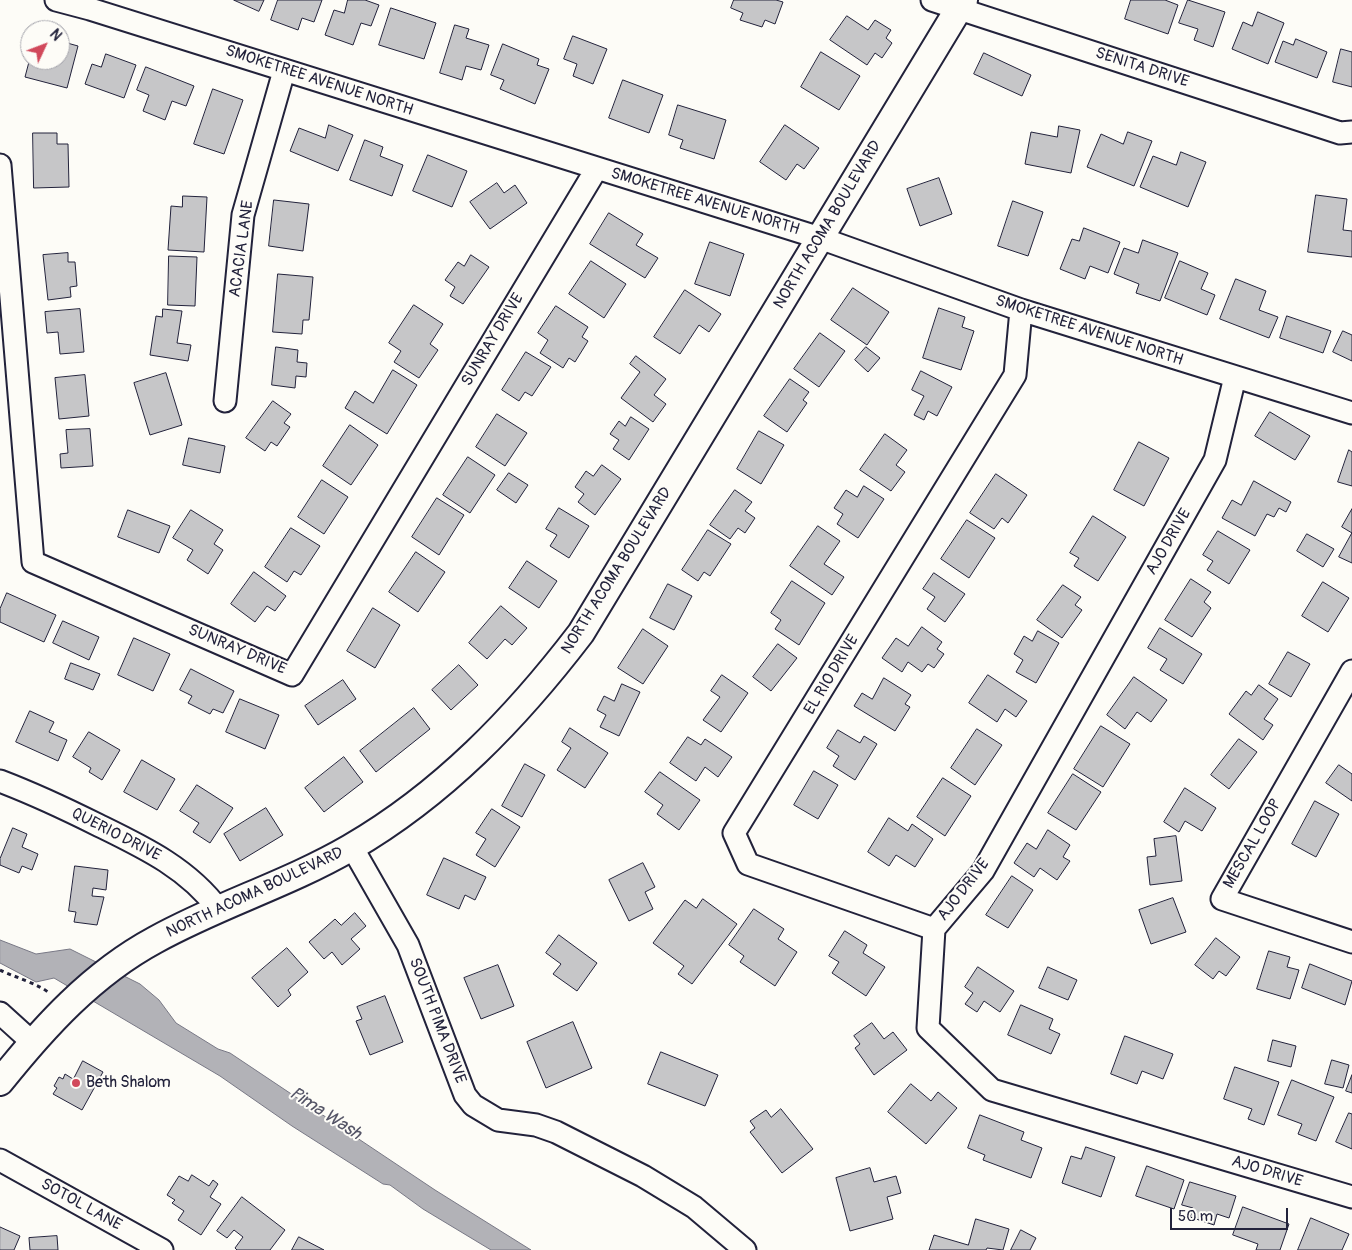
<!DOCTYPE html>
<style>
body{margin:0}
#map{position:relative;width:1352px;height:1250px;overflow:hidden;background:#fdfcf7;font-family:Pangolin,sans-serif}
canvas{display:block}
.north{position:absolute;left:20px;top:20px;width:50px;height:50px;box-sizing:border-box;background:#fdfcf7;border:1px solid #a5a5ac;border-radius:50%;rotate:47deg;font-size:14px;font-weight:700;line-height:20px;text-align:center;color:#22223b}
.north::after{content:'';display:block;margin:auto;width:18px;height:22px;background:#d1495b;clip-path:polygon(50% 0,100% 100%,50% 72%,0 100%)}
.scale{position:absolute;left:1170px;top:1208px;width:118px;height:22px;box-sizing:border-box;border:2px solid #22223b;border-top:0;padding-left:6px;font-size:15px;line-height:18px;white-space:nowrap;color:#22223b;-webkit-text-stroke:4px #fdfcf7;paint-order:stroke}
</style>
<div id="map">
<canvas width="1352" height="1250"></canvas>
<div class="north">N</div>
<div class="scale">50 m</div>
</div>
<script>
const g = document.querySelector('canvas').getContext('2d');
g.lineJoin = 'round';
function paint(path, color) {
  g.fillStyle = color;
  g.fill(path, 'evenodd');
}
function trace(path, color, width, dash) {
  g.strokeStyle = color;
  g.lineWidth = width;
  g.lineCap = dash ? 'butt' : 'round';
  g.setLineDash(dash || []);
  g.stroke(path);
}
function write(font, color, halo, rows, align = 'center') {
  g.font = font + ' Pangolin,sans-serif';
  g.lineWidth = 4;
  g.setLineDash([]);
  g.textBaseline = 'middle';
  g.strokeStyle = halo;
  g.fillStyle = color;
  for (const [text, x, y, turn = 0] of rows) {
    g.save();
    g.translate(x, y);
    g.rotate((+turn || 0) * Math.PI / 180);
    g.textAlign = isNaN(turn) ? turn : align;
    if (halo) g.strokeText(text, 0, 0);
    g.fillText(text, 0, 0);
    g.restore();
  }
}
const water = new Path2D(`
 M0 940 36 954 70 949 140 984 159 1000 176 1023 218 1049 230 1053 435 1190 531 1250H491L423 1209 390 1185 383 1184 292 1126 220 1076 54 978 36 982 0 963Z`);
const building = new Path2D(`
 M234 0H264L259 11Z
 M278 0H322L314 22 302 18 298 30 271 20Z
 M348 0H365L379 5 371 26 361 23 353 45 325 35 334 10 344 13Z
 M734 0H776L783 2 775 24 765 20 762 27 740 20 743 13 731 8Z
 M1131 0H1165L1178 5 1168 34 1125 19Z
 M1188 0 1225 12 1213 47 1194 40 1198 29 1179 23Z
 M391 8 436 23 424 59 379 45Z
 M1258 12 1284 23 1268 64 1232 49 1243 22 1252 26Z
 M847 16 868 30 875 20 891 30 886 38 892 43 882 58 875 53 867 65 830 40Z
 M455 25 469 29 466 38 489 45 481 70 466 66 462 80 440 73Z
 M573 36 607 49 593 84 573 76 577 64 564 59Z
 M1296 39 1327 52 1317 78 1275 62 1283 41 1293 45Z
 M60 41 78 46 67 88 25 77 30 58V60H60Z
 M503 44 539 59 537 65 549 69 535 104 500 89 504 80 491 75Z
 M1341 49 1352 52V87L1333 82Z
 M821 52 860 76 839 110 801 87Z
 M984 53 1031 75 1022 96 974 74Z
 M106 54 136 65 124 98 85 84 92 64 101 67Z
 M146 67 194 86 186 106 172 101 165 120 143 111 149 95 137 90Z
 M623 80 663 95 649 133 609 118Z
 M213 89 243 100 224 154 194 144Z
 M678 105 726 120 714 159 680 148 683 140 669 135Z
 M329 125 353 135 338 171 290 151 299 128 325 138Z
 M785 125 819 148 804 169 797 164 786 180 760 162Z
 M1059 126 1080 130 1071 173 1025 164 1031 132 1057 137Z
 M1128 132 1152 141 1134 186 1087 167 1101 134 1123 144Z
 M33 133H57V144H68L69 187 34 188Z
 M365 140 383 147 380 156 403 165 392 196 350 180Z
 M1181 152 1206 162 1188 207 1140 187 1153 156 1176 165Z
 M428 155 467 171 452 207 413 191Z
 M939 178 952 214 920 226 907 189Z
 M497 183 504 193 515 185 527 203 490 229 470 202Z
 M1316 195 1347 199 1343 230 1352 231V257L1308 252Z
 M183 196 207 197 204 252 168 250 171 206 182 207Z
 M274 200 309 204 303 251 269 246Z
 M1013 201 1043 212 1028 256 998 246Z
 M609 213 643 234 636 245 658 258 645 278 590 244Z
 M1084 228 1120 242 1108 273 1090 266 1085 279 1060 269 1072 239 1079 241Z
 M1143 240 1178 253 1160 301 1136 293 1139 284 1114 274 1124 248 1138 253Z
 M710 242 744 254 730 296 695 284Z
 M68 253V262H75L77 286 70 287 71 297 48 300 43 255Z
 M471 255 489 267 463 304 450 296 455 287 445 280 458 262 464 266Z
 M169 256 197 257 195 306 168 305Z
 M591 261 626 284 604 318 569 294Z
 M1180 261 1208 273 1201 289 1215 295 1207 315 1165 298Z
 M278 274 313 277 309 320H303L302 334 273 332Z
 M1236 279 1266 291 1259 310 1278 317 1269 338 1220 319Z
 M853 288 889 312 867 345 831 320Z
 M685 290 721 314 709 332 699 325 680 354 654 337Z
 M414 305 443 324 430 344 438 350 419 378 394 362 401 351 389 343Z
 M556 306 588 327 582 337 588 341 575 362 569 358 563 368 540 353 548 340 538 333Z
 M939 308 965 317 962 327 974 331 961 370 923 358Z
 M80 309 84 352 60 354 58 332 47 333 45 312Z
 M163 309 182 311 177 343 191 345 188 361 150 355 156 316 162 317Z
 M1287 316 1331 331 1323 353 1280 338Z
 M1343 331 1352 335V361L1333 352Z
 M820 333 845 351 819 387 794 369Z
 M276 347 298 350 297 362 307 363 306 377 296 376 295 388 272 385Z
 M866 347 880 358 868 372 855 360Z
 M526 352 551 367 532 396 525 392 519 401 502 390Z
 M636 356 666 379 654 395 666 404 653 422 621 398 640 372 630 364Z
 M393 370 417 385 387 434 345 408 355 391 373 403Z
 M921 371 952 387 937 416 928 411 924 420 914 415 924 396 912 390Z
 M166 373 182 425 150 435 134 383Z
 M85 375 89 416 59 419 55 378Z
 M790 379 809 392 803 400 807 403 787 432 764 416Z
 M273 401 291 414 284 423 290 427 277 446 271 442 265 451 246 438Z
 M1270 412 1310 436 1295 460 1255 436Z
 M497 414 527 433 505 466 476 447Z
 M631 417 649 429 629 460 613 449 619 440 610 434 619 421 625 426Z
 M350 425 378 445 351 485 323 466Z
 M90 429 93 466 61 468 60 454 68 453 66 430Z
 M759 431 784 445 761 484 737 469Z
 M885 434 907 450 896 465 905 472 891 491 860 470Z
 M189 438 225 446 220 473 183 465Z
 M1139 442 1169 458 1144 506 1114 490Z
 M1349 450 1352 452V486L1338 482Z
 M468 457 495 475 470 513 443 495Z
 M602 465 621 479 595 515 578 502 584 494 575 487 586 471 593 476Z
 M509 473 528 485 516 503 497 490Z
 M996 474 1027 495 1008 523 1002 518 994 529 970 513Z
 M322 480 348 497 324 534 298 517Z
 M1254 481 1291 502 1286 512 1279 508 1274 517 1267 514 1255 536 1222 518 1232 500 1241 505Z
 M864 486 884 499 858 538 837 524 843 514 834 508 846 490 857 497Z
 M735 490 752 502 745 511 755 518 745 533 738 528 730 539 710 525Z
 M437 498 464 515 439 555 412 537Z
 M559 508 589 526 569 558 550 546 557 535 546 529Z
 M1352 509V533L1342 527Z
 M128 510 170 526 159 553 118 537Z
 M191 510 223 530 214 544 223 550 208 574 187 560 193 550 173 538Z
 M1093 516 1126 537 1098 581 1074 566 1079 558 1070 553Z
 M967 520 995 538 969 578 941 559Z
 M818 526 840 541 824 564 844 577 832 595 790 566Z
 M291 528 320 546 301 575 294 571 287 582 265 567Z
 M708 530 731 544 710 576 704 572 698 581 682 570Z
 M1218 531 1250 550 1229 584 1207 570 1213 561 1203 555Z
 M1352 533V563L1339 557Z
 M1307 534 1334 549 1323 567 1297 551Z
 M416 552 445 572 418 612 389 592Z
 M527 561 557 581 539 608 509 588Z
 M254 572 286 596 275 611 267 606 255 622 231 604Z
 M934 573 965 594 945 622 927 609 935 597 923 589Z
 M1191 579 1211 592 1204 602 1211 608 1192 637 1165 620Z
 M792 581 825 603 799 645 775 629 781 620 771 613Z
 M1323 582 1349 598 1328 632 1302 616Z
 M668 584 692 596 674 630 650 618Z
 M1063 585 1081 597 1075 605 1082 610 1062 638 1037 620Z
 M7 593 56 615 44 642 0 622V609Z
 M501 606 527 628 512 645 505 639 487 659 469 643Z
 M373 608 400 625 375 668 347 651Z
 M63 621 99 637 89 660 53 643Z
 M922 627 942 642 937 649 944 654 934 668 928 664 922 672 908 662 902 672 882 658 896 638 908 646Z
 M1160 628 1202 654 1183 684 1160 670 1167 659 1148 648Z
 M643 629 668 646 643 684 618 668Z
 M1038 631 1059 643 1036 683 1016 672 1023 660 1014 654 1024 636 1032 641Z
 M134 638 170 654 153 691 118 675Z
 M778 644 797 658 771 691 753 677Z
 M1288 652 1310 664 1291 697 1269 684Z
 M71 663 100 674 93 690 65 679Z
 M459 665 478 685 451 710 432 690Z
 M191 669 234 691 223 713 213 709 210 714 188 703 192 696 180 690Z
 M722 675 748 693 721 732 703 720 720 697 711 691Z
 M988 675 1027 701 1016 717 1005 709 997 722 969 703Z
 M1134 677 1167 700 1151 722 1137 712 1125 729 1107 715Z
 M884 678 911 695 905 704 910 707 895 731 854 706 862 693 872 699Z
 M343 680 356 699 318 725 305 706Z
 M622 684 640 692 619 736 600 727 606 715 597 710 604 696 614 701Z
 M1259 685 1278 699 1264 719 1273 725 1263 740 1229 714 1246 691 1251 695Z
 M240 699 279 715 265 749 226 732Z
 M414 708 430 729 376 772 360 751Z
 M30 711 54 722 49 732 67 740 58 761 16 742Z
 M1101 726 1130 744 1103 787 1074 769Z
 M570 728 608 753 585 788 557 770 571 748 562 742Z
 M977 729 1002 745 975 785 951 768Z
 M838 730 860 743 864 736 877 744 855 780 833 766 839 756 827 748Z
 M89 732 120 750 102 780 89 772 91 768 73 757Z
 M688 737 701 745 705 739 732 757 718 777 705 767 696 781 670 763Z
 M1239 739 1257 752 1229 789 1211 775Z
 M344 757 363 782 324 812 305 788Z
 M142 760 175 779 157 810 124 792Z
 M525 764 545 775 522 817 502 806Z
 M1339 765 1352 774V801L1326 783Z
 M814 771 838 785 818 819 794 805Z
 M660 772 700 800 679 830 657 814 663 805 645 792Z
 M1073 774 1101 792 1076 830 1048 813Z
 M943 778 971 796 945 836 917 817Z
 M197 785 233 808 210 843 193 832 199 823 180 811Z
 M1185 788 1216 808 1202 831 1185 821 1179 832 1164 822Z
 M1315 801 1339 814 1316 857 1292 844Z
 M266 808 283 835 240 861 224 834Z
 M492 809 520 827 495 867 476 855 486 839 476 833Z
 M889 818 908 831 912 824 933 839 915 867 896 855 889 866 868 852Z
 M13 828 27 834 22 847 38 854 32 870 22 866 19 873 0 865V859Z
 M1048 830 1070 845 1063 857 1070 861 1057 880 1040 868 1034 877 1014 863 1027 843 1036 849Z
 M1176 836 1182 881 1150 885 1147 857 1156 856 1154 839Z
 M444 858 486 877 475 900 465 895 459 909 427 895Z
 M643 863 655 887 645 892 653 909 629 921 609 880Z
 M75 866 108 870 106 890 93 888 92 896 104 897 97 925 74 922 76 912 69 911Z
 M1012 876 1033 890 1008 928 986 915Z
 M1173 898 1186 932 1151 944 1139 910Z
 M703 899 737 924 692 984 678 974 684 966 653 943 685 900 696 908Z
 M754 909 784 929 778 939 797 952 775 986 740 962 744 956 729 945Z
 M355 913 366 926 351 939 360 949 342 965 332 952 324 959 309 942 335 919 341 925Z
 M845 931 867 945 863 953 885 967 866 996 832 973 839 962 829 956Z
 M559 935 597 963 577 991 553 974 561 964 546 953Z
 M1216 938 1240 957 1226 976 1219 971 1213 979 1195 965Z
 M287 948 308 972 288 990 291 995 278 1007 252 978Z
 M1269 951 1290 957 1287 967 1299 970 1290 999 1257 989Z
 M1310 964 1352 981 1345 1005 1302 988Z
 M498 965 514 1006 481 1019 464 978Z
 M978 967 1014 991 1000 1012 984 1001 977 1012 965 1004 973 993 965 987Z
 M1048 967 1077 980 1068 1000 1039 988Z
 M385 996 403 1042 370 1055 356 1021 362 1019 357 1007Z
 M1021 1005 1053 1019 1049 1029 1060 1034 1051 1054 1008 1035Z
 M573 1022 592 1068 546 1088 527 1042Z
 M872 1023 884 1039 893 1032 907 1050 874 1075 855 1048 860 1044 854 1036Z
 M1125 1036 1173 1054 1163 1079 1142 1071 1137 1084 1111 1074Z
 M1273 1040 1296 1046 1291 1067 1268 1061Z
 M661 1052 718 1075 705 1106 648 1084Z
 M1332 1060 1349 1065 1343 1088 1325 1084Z
 M83 1061 103 1072 82 1110 53 1094 57 1088 54 1086 59 1077 63 1079 65 1074 73 1079Z
 M1235 1067 1279 1082 1264 1125 1248 1119 1252 1109 1224 1099Z
 M1352 1075V1093L1346 1091Z
 M1292 1080 1334 1097 1316 1141 1298 1134 1302 1124 1278 1115Z
 M911 1084 931 1101 938 1092 957 1108 926 1144 888 1112Z
 M781 1109 813 1149 782 1173 750 1132 755 1128 750 1121 766 1110 771 1117Z
 M1349 1113 1352 1114V1149L1336 1142Z
 M980 1115 1024 1132 1021 1140 1042 1148 1031 1178 983 1160 985 1155 968 1148Z
 M1086 1147 1115 1157 1101 1197 1062 1183 1071 1156 1081 1159Z
 M1147 1166 1184 1180 1174 1209 1136 1196Z
 M870 1168 874 1182 896 1176 901 1193 887 1197 893 1219 850 1231 836 1178Z
 M192 1175 209 1186 213 1180 218 1184 210 1197 221 1204 201 1235 178 1220 184 1211 172 1203 175 1200 167 1195 179 1176 188 1181Z
 M1190 1182 1236 1196 1229 1218 1217 1214 1214 1225 1190 1217 1193 1208 1182 1205Z
 M242 1197 285 1230 270 1250H237L235 1248 243 1237 234 1230 227 1238 217 1231Z
 M1243 1207 1289 1224 1280 1250H1256L1258 1244 1233 1235Z
 M1311 1218 1349 1234 1342 1250H1298Z
 M976 1219 1009 1229 1003 1250 987 1248 986 1250H929L934 1235 968 1245Z
 M0 1227 20 1236 14 1250H0Z
 M1021 1230 1036 1238 1030 1250H1011Z
 M57 1236 58 1250H30L29 1238Z
 M299 1237 324 1250H292Z`);
const path = new Path2D(`
 M0 970C14 977 39 984 49 993`);
const minor = new Path2D(`
 M56 0 90 9 820 238 1021 310 1352 413
 M932 0 1340 133 1352 132
 M0 165 33 562 292 675 597 168
 M1235 377 1215 460 983 871 934 929 928 1028 992 1090 1352 1197
 M225 401 243 215 284 71
 M1352 671 1222 899 1352 942
 M0 781C34 794 66 809 98 825 143 847 188 868 219 910
 M352 847 408 945 465 1095 473 1105 498 1120 536 1125 556 1132 643 1176 694 1207 745 1250
 M934 929 748 864 734 833 1015 375 1021 310
 M0 1013 32 1042
 M0 1160 162 1250`);
const major = new Path2D(`
 M0 1082C44 1027 92 974 155 940 218 905 288 884 350 848 443 794 516 718 581 633L964 0`);
const markers = [
 [76,1083,5,"#d1495b"]
];
const streetNames = [
 ["SENITA DRIVE",1142,68,18],
 ["SMOKETREE AVENUE NORTH",319,81,18],
 ["SMOKETREE AVENUE NORTH",705,202,17],
 ["NORTH ACOMA BOULEVARD",828,225,-59],
 ["ACACIA LANE",242,249,-82],
 ["SMOKETREE AVENUE NORTH",1089,331,18],
 ["SUNRAY DRIVE",493,340,-59],
 ["AJO DRIVE",1169,542,-60],
 ["NORTH ACOMA BOULEVARD",617,571,-58],
 ["SUNRAY DRIVE",237,650,23],
 ["EL RIO DRIVE",832,675,-59],
 ["QUERIO DRIVE",116,835,27],
 ["MESCAL LOOP",1253,844,-60],
 ["AJO DRIVE",964,890,-52],
 ["NORTH ACOMA BOULEVARD",255,893,-25],
 ["SOUTH PIMA DRIVE",437,1021,69],
 ["AJO DRIVE",1267,1172,17],
 ["SOTOL LANE",81,1205,29]
];
const poiNames = [
 ["Beth Shalom",86,1083]
];
const waterNames = [
 ["Pima Wash",325,1114,33]
];
paint(water, '#b2b2b7');
trace(water, '#787885', 1);
paint(building, '#c6c6c8');
trace(building, '#22223b', 1);
trace(minor, '#22223b', 25);
trace(major, '#22223b', 30);
trace(path, '#22223b', 3, [4, 4]);
trace(minor, '#fdfcf7', 21);
trace(major, '#fdfcf7', 26);
for (const [x, y, r, color] of markers) {
  const dot = new Path2D();
  dot.arc(x, y, r, 0, 2 * Math.PI);
  g.fillStyle = color;
  g.fill(dot);
  trace(dot, '#fdfcf7', 2);
}
write('16px', '#22223b', '#fdfcf7', streetNames);
write('16px', '#22223b', '#fdfcf7', poiNames, 'left');
write('italic 18px', '#545466', '#fdfcf7', waterNames);
</script>
